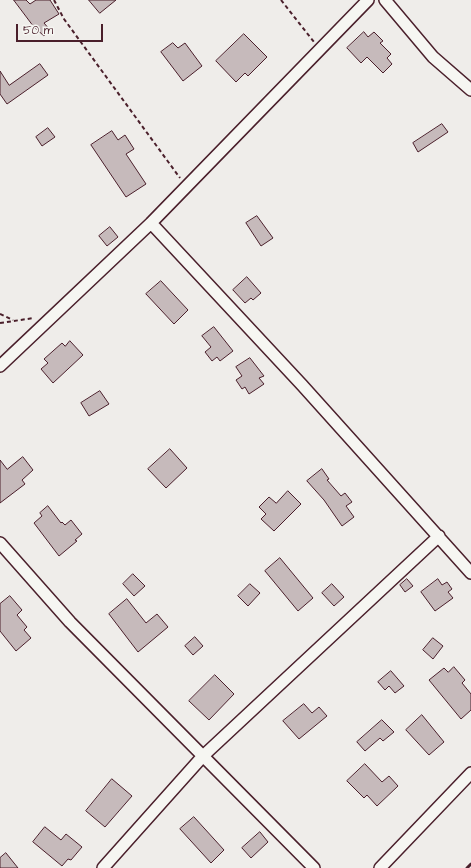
<!DOCTYPE html>
<style>
body{margin:0}
#map{position:relative;width:471px;height:868px;overflow:hidden;background:#efedea;font-family:"Architects Daughter",sans-serif}
canvas{display:block}
.scale{position:absolute;left:16px;top:24px;width:87px;height:18px;box-sizing:border-box;border:2px solid #4a1f2b;border-top:0;padding-left:5px;font-size:12px;line-height:14px;white-space:nowrap;color:#4a1f2b;-webkit-text-stroke:3px #f6f6f2;paint-order:stroke}
</style>
<div id="map">
<canvas width="471" height="868"></canvas>
<div class="scale">50 m</div>
</div>
<script>
const g = document.querySelector('canvas').getContext('2d');
g.lineJoin = 'round';
function paint(path, color) {
  g.fillStyle = color;
  g.fill(path, 'evenodd');
}
function trace(path, color, width, dash) {
  g.strokeStyle = color;
  g.lineWidth = width;
  g.lineCap = dash ? 'butt' : 'round';
  g.setLineDash(dash || []);
  g.stroke(path);
}
const building = new Path2D(`
 M14 0H26L30 4 36 0H50L59 14 44 23 50 30 44 36 34 27Z
 M89 0H116L100 13Z
 M364 32 368 37 374 32 383 41 380 43 391 54 387 58 392 64 383 73 367 57 361 63 347 48Z
 M244 34 267 57 248 76 245 73 236 82 216 61Z
 M173 43 178 48 185 43 202 66 183 81 161 52Z
 M40 64 48 75 7 104 0 94V71L9 85Z
 M442 124 448 132 418 152 413 143Z
 M48 128 55 137 42 146 36 137Z
 M112 131 118 140 125 135 134 149 126 154 146 184 126 197 91 145Z
 M257 216 273 238 261 246 246 223Z
 M110 227 118 237 107 246 99 236Z
 M247 277 261 293 253 300 251 298 245 303 233 290Z
 M161 281 188 310 174 324 146 294Z
 M214 327 233 351 220 361 217 357 212 361 205 352 211 347 202 336Z
 M70 341 83 355 53 383 41 369 48 363 44 359 62 343 65 346Z
 M250 358 264 376 259 378 264 384 249 394 245 387 242 389 236 380 242 376 236 367Z
 M100 391 109 404 89 416 81 403Z
 M170 449 187 468 166 488 148 469Z
 M23 457 33 470 22 480 25 484 0 503V460L7 469Z
 M322 469 329 479 327 480 341 496 345 493 352 502 346 506 354 517 342 526 324 500 307 481Z
 M288 491 301 504 274 531 261 519 266 514 259 507 269 497 276 503Z
 M48 506 61 523 62 522 65 525 71 520 82 534 75 540 77 541 59 556 34 523 42 516 40 513Z
 M280 558 313 598 298 611 265 571Z
 M133 574 145 586 134 596 123 584Z
 M407 579 413 586 405 592 400 585Z
 M438 579 442 585 447 582 452 589 448 592 453 598 435 611 421 592Z
 M250 584 260 593 248 606 238 596Z
 M332 584 344 597 334 606 322 593Z
 M10 596 22 610 17 615 27 627 24 630 31 638 16 651 0 631V604Z
 M127 599 146 623 157 614 168 627 138 652 109 614Z
 M195 637 203 646 193 655 185 646Z
 M433 638 443 646 433 659 423 650Z
 M454 667 465 680 462 683 471 694V710L461 719 429 680 444 668 448 672Z
 M391 671 404 686 395 693 389 686 385 690 378 682Z
 M215 675 234 694 209 720 189 701Z
 M304 704 312 713 319 707 327 716 299 739 283 721Z
 M422 715 444 742 429 755 406 730Z
 M382 720 394 732 383 741 380 738 365 751 357 742Z
 M365 764 382 782 389 776 398 786 377 806 367 795 364 798 347 781Z
 M112 779 132 796 105 827 86 811Z
 M194 817 224 850 211 863 180 829Z
 M45 827 61 840 66 834 82 847 71 860 68 859 62 866 33 842Z
 M260 832 268 842 251 858 242 848Z
 M6 853 18 868H0V858Z`);
const path = new Path2D(`
 M54 0 64 19 180 178
 M281 0 314 42
 M0 314 13 320
 M0 323 34 318`);
const minor = new Path2D(`
 M385 0 433 57 471 90
 M151 223 302 385 471 573
 M0 366 151 223 368 0
 M0 543 70 622 314 868
 M103 868 203 756 439 536
 M380 868 471 773`);
const rail = new Path2D(`
 M467 868 471 864`);
paint(building, '#c6babb');
trace(building, '#4a1f2b', 1);
trace(minor, '#4a1f2b', 14);
trace(path, '#4a1f2b', 2, [4, 3]);
trace(minor, '#f6f6f2', 11);
trace(rail, '#4a1f2b', 3);
</script>
